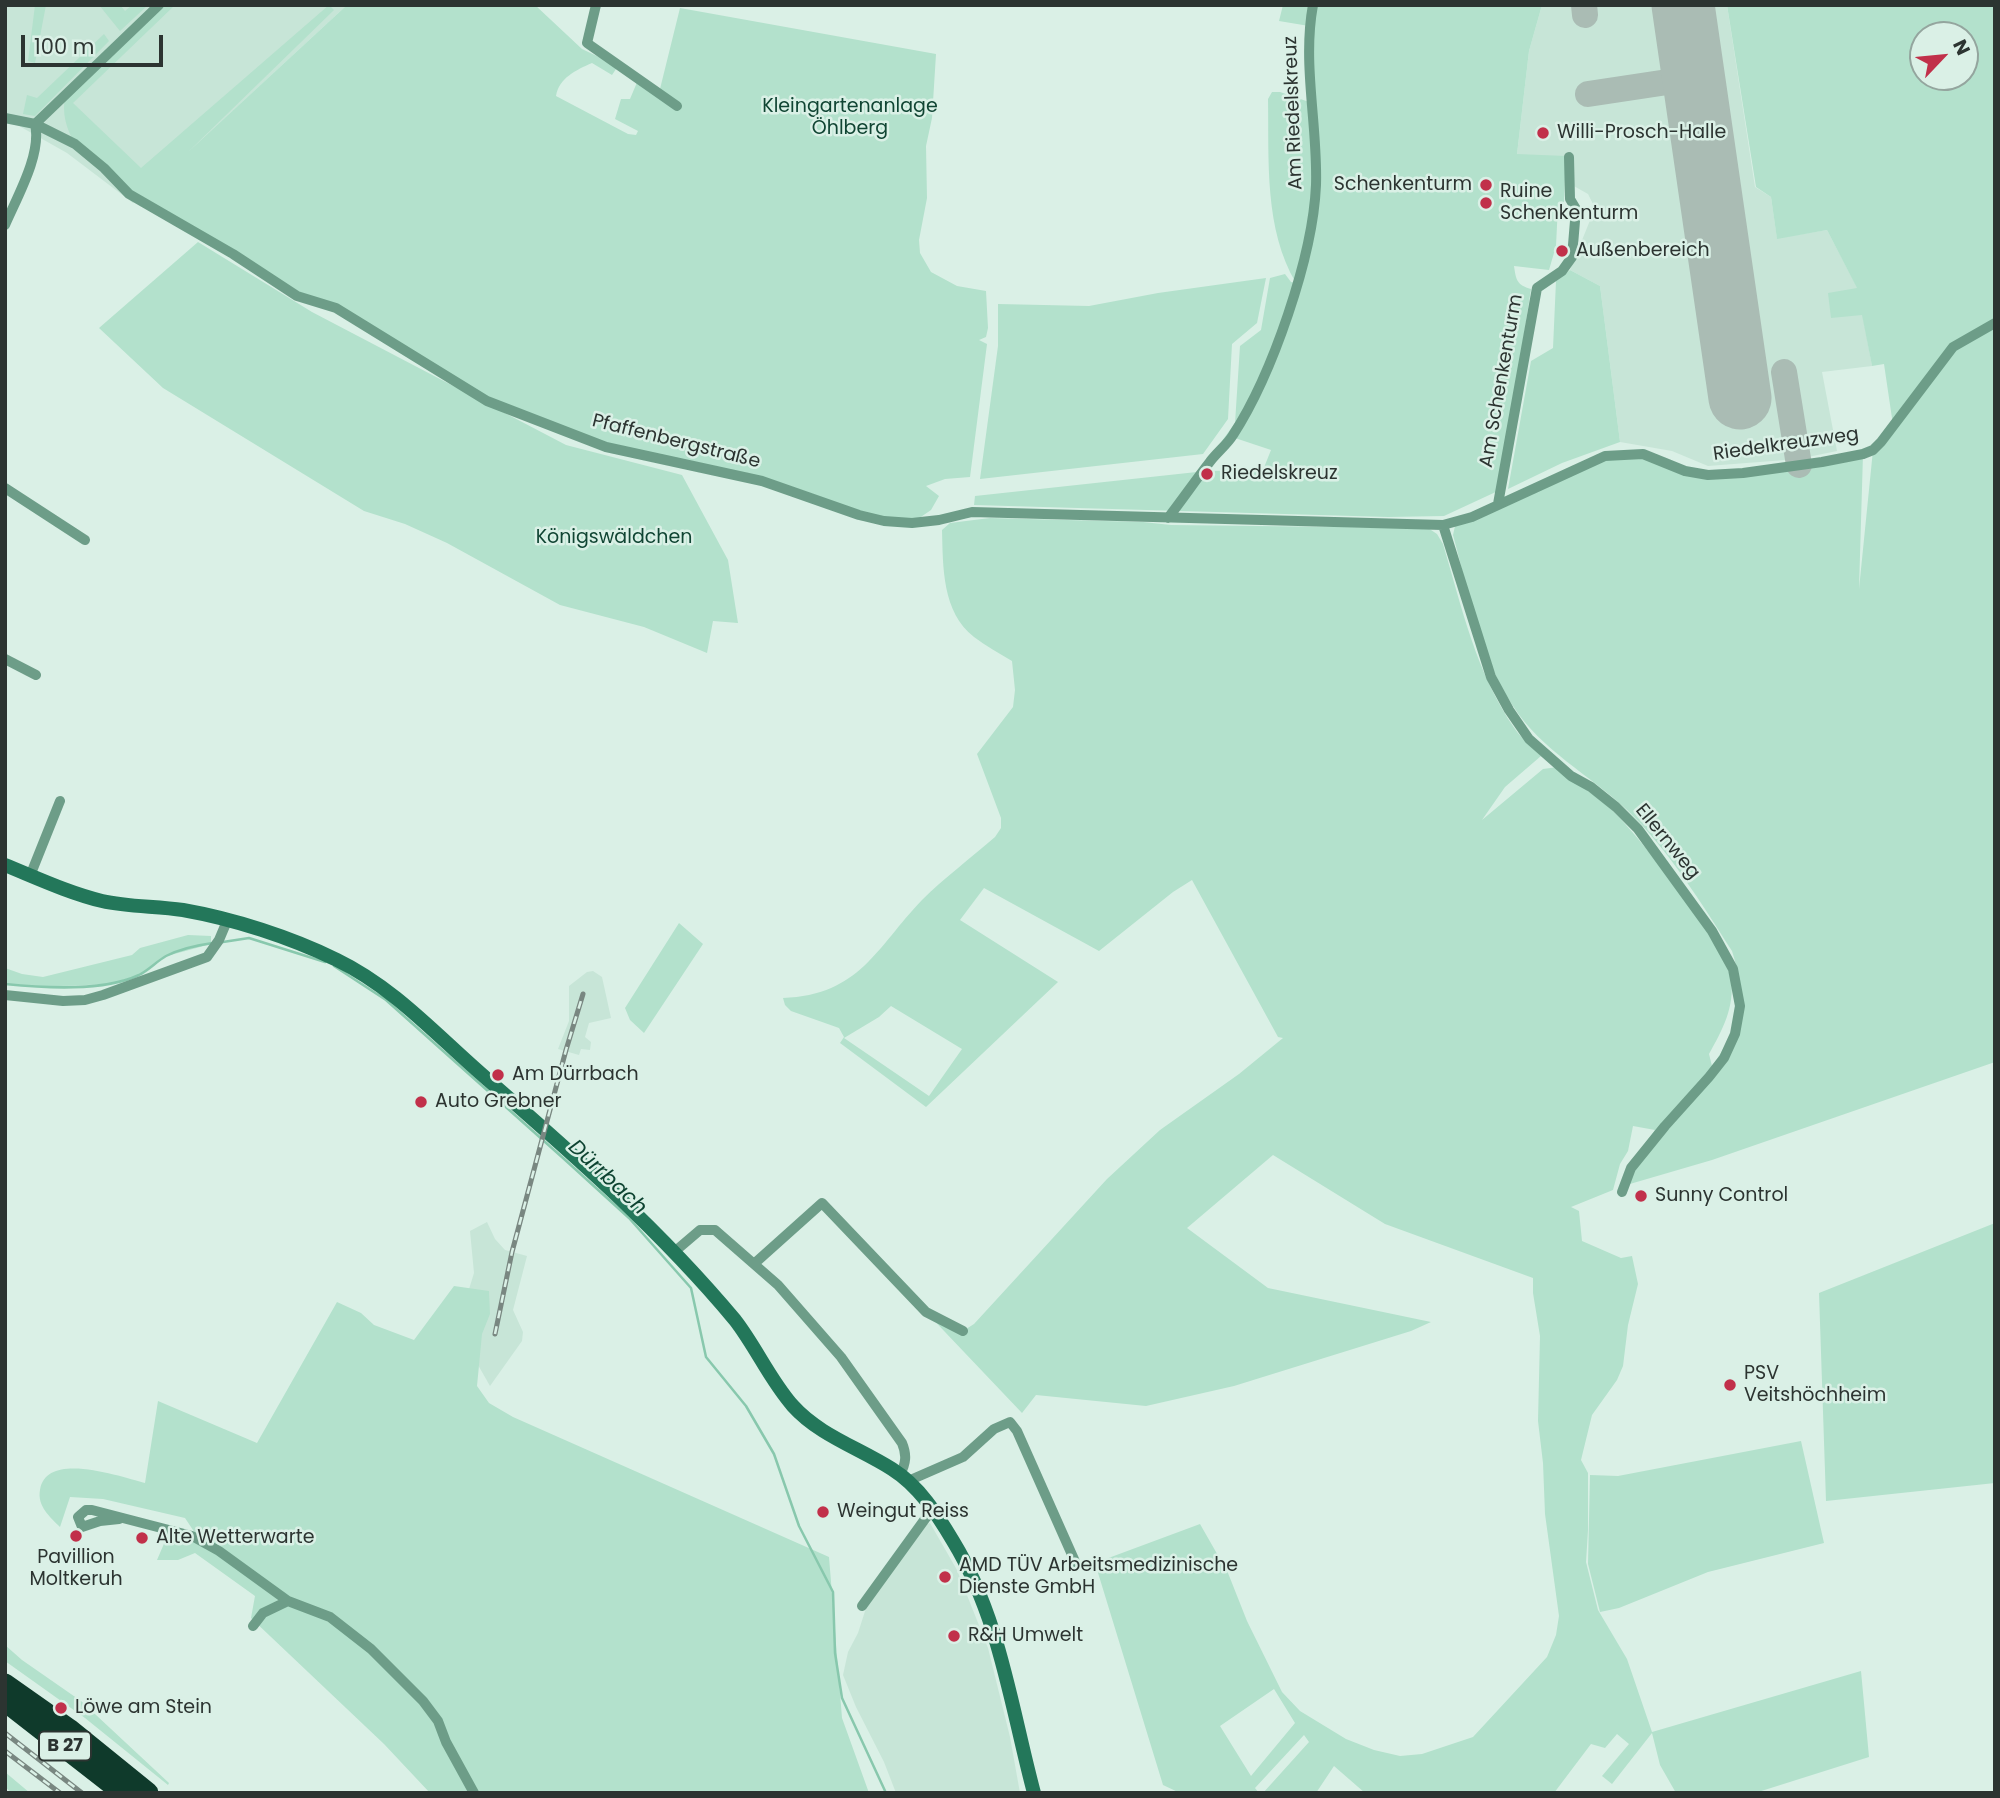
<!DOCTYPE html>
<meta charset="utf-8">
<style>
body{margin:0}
#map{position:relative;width:2000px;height:1798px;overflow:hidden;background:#daf0e6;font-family:Poppins,sans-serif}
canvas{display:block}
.frame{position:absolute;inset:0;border:7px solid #2c3431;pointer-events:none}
.north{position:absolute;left:1909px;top:21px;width:70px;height:70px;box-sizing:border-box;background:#daf0e6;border:2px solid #94a59e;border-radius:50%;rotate:64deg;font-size:19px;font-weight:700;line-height:28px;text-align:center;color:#2c3431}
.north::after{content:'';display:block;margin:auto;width:24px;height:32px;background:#c1304a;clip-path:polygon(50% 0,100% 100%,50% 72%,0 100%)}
.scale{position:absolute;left:21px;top:35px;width:142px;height:32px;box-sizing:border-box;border:4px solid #2c3431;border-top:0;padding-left:9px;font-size:21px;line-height:24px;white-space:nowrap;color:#2c3431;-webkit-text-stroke:5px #daf0e6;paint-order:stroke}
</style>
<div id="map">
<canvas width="2000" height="1798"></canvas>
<div class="frame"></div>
<div class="north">N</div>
<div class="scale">100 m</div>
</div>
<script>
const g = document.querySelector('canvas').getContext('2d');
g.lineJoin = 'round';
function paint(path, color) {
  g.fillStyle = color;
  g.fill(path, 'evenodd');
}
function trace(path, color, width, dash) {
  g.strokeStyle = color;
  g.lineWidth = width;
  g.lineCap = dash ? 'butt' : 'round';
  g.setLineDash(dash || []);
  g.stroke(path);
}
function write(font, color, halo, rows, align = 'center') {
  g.font = font + ' Poppins,sans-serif';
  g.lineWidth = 5;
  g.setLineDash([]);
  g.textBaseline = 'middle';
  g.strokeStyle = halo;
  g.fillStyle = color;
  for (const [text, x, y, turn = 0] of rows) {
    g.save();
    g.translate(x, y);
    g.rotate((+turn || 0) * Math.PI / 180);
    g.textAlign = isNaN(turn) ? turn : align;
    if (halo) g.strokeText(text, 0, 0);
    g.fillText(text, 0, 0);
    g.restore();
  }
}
const built = new Path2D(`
 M5 5H347L133 203 67 153 5 118Z
 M1542 5H1727L1755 187 1771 197 1777 238 1827 230 1858 289 1872 366 1822 372 1837 451 1798 459 1708 466 1672 451 1620 442 1600 286 1570 270 1595 208 1588 194 1517 154 1529 51Z
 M593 971 602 977 611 1018 589 1023 585 1037 591 1042 590 1050 581 1049 579 1055 558 1049 569 1021V986L587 972Z
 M487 1222 495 1239 505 1250 527 1256 513 1310 523 1332 522 1341 490 1386 457 1328 474 1273 470 1231Z
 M930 1523 957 1570 988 1648 1010 1737 1020 1793H896L884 1762 856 1707 843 1675 848 1652 858 1633 867 1605 927 1524Z`);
const green = new Path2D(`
 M35 5H46L35 63 28 61Z
 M99 5H120L125 11 132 5H148L120 31Z
 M159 5H175L73 103 141 168 329 5 334 10 188 152 347 5H535L582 49 618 66 612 75 592 63C576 70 559 78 556 96L628 134 636 135 638 131 615 119 621 99H630L638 80 659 93 680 8 936 54 932 118 926 146 927 198 919 240 920 253 931 272 957 286 986 291 988 328 986 337 979 340 987 344 970 477 945 479 926 486 939 496 931 510 912 523 884 521 762 481 606 447 487 401 336 309 297 296 129 194 75 144C66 128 62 114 65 96Z
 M1283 5H1542L1529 51 1517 154 1566 156 1564 202 1558 205 1556 246 1549 270 1514 266C1516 280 1517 285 1531 289L1500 490 1444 516 1388 517 974 505 975 496 1206 471 1263 470 1271 450 1232 437 1219 445 1235 423 1240 346 1261 330 1270 278 1285 274 1291 282 1296 283C1264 229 1269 160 1268 99L1272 92H1280L1312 103 1309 26 1279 21Z
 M1727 5H1995V1062L1712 1160 1623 1186 1628 1167 1655 1130 1633 1126 1628 1151 1620 1164 1613 1190 1571 1207 1579 1211 1582 1241 1621 1258 1632 1256 1638 1284 1628 1325 1623 1366 1617 1380 1592 1415 1581 1460 1588 1473V1530L1586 1562 1598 1610 1627 1659 1652 1732 1861 1671 1869 1757 1755 1793H1676L1660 1765 1652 1733 1612 1784 1602 1776 1629 1744 1617 1734 1605 1748 1591 1744 1554 1793H1365L1334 1766 1316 1793H1263L1309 1742 1304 1735 1255 1788 1259 1793H1180L1163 1785 1095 1563 1200 1524 1228 1573 1247 1621 1282 1692 1300 1711 1346 1739 1374 1750 1400 1756 1422 1754 1473 1737 1547 1657 1556 1635 1559 1616 1545 1514 1543 1463 1538 1421 1540 1336 1533 1293V1278L1385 1224 1273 1155 1187 1228 1268 1288 1431 1322 1411 1331 1234 1386 1146 1406 1036 1395 1022 1413 926 1312 963 1331 974 1324 1107 1179 1160 1130 1239 1074 1283 1038 1278 1037 1192 880 1173 892 1099 951 984 888 960 920 1058 982 926 1107 840 1043 844 1037 839 1028 791 1011 785 1005 783 998C860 995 876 948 922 900 944 878 971 858 995 837L1001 828V818L977 754 1013 707 1015 690 1012 661C999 653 986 646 974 637 942 612 943 567 942 530L950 523 990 518 1143 522 1171 525 1428 528 1437 534 1443 544C1462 608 1476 673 1515 729 1522 739 1532 747 1541 756L1505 787 1482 820 1543 769 1558 767C1574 783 1595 794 1612 810 1639 836 1725 945 1731 979 1735 1007 1722 1031 1709 1054L1712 1066C1738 1032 1746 992 1732 951 1701 903 1669 850 1627 810 1589 774 1542 751 1513 706 1479 655 1469 593 1453 535L1455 526 1613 457 1643 454 1708 475 1863 454 1859 589 1873 450 1893 425 1884 364 1872 366 1862 315 1831 318 1828 293 1857 288 1827 230 1777 239 1771 197 1756 187ZM1923 35H1965V77H1923ZM891 1006 962 1049 929 1096 844 1038 879 1017ZM1274 1689 1295 1723 1251 1776 1220 1726Z
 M104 34 109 41 35 116 23 114 27 95 37 98Z
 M198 242 312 312 566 445 682 475 728 560 738 623 713 621 707 653 644 627 560 605 447 543 405 524 364 511 163 388 99 328Z
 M1570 270 1600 286 1620 442 1562 463 1508 489 1531 361 1553 348 1556 281Z
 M1266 278 1257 323 1232 344 1228 419 1203 454 980 479 998 346V304L1089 306 1158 293Z
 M679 923 703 944 644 1033 630 1020 625 1008Z
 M188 935 211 936V944L167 956 140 975 109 984 39 987 5 984V968L22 974 43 977 132 955 140 948Z
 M1995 1223V1483L1826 1501 1819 1293Z
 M454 1286 489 1291 490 1314 482 1334 477 1386 489 1403 513 1417 829 1557 842 1718 869 1793H430L384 1744 251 1618 255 1596 195 1553 178 1560H157L166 1539 195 1533 185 1518 103 1499 70 1497 60 1527C50 1517 37 1506 40 1490 46 1450 121 1477 145 1483L158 1401 257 1443 337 1302 361 1313 374 1325 414 1340Z
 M1801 1441 1824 1543 1708 1572 1619 1608 1600 1612 1588 1564 1590 1475 1618 1476Z
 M5 1645 22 1660 81 1701 169 1783 168 1785 85 1718 5 1661Z
 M5 1772 30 1793H12L5 1787Z`);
const stream = new Path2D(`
 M223 942 249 938 325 962
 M334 966 386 1000 563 1158 629 1218 691 1288 706 1357 746 1406 774 1454 799 1526 833 1592 835 1653 842 1698 886 1793
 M5 984C44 988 103 992 139 975 149 970 157 961 166 956 180 949 198 945 213 943`);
const taxiway = new Path2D(`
 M1584 5 1585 15
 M1588 94 1694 78
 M1733 356 1750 354
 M1784 372 1799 465`);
const runway = new Path2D(`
 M1683 5 1740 398`);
const street = new Path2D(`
 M596 5 587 43 677 106
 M5 118 35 124 75 144 104 168 129 194 233 254 297 296 336 308 487 401 606 447 762 481 859 515 884 521 912 523 939 520 972 512 1443 525 1472 517 1605 456 1643 454 1685 471 1708 475 1743 473 1822 462 1863 454 1873 450 1881 442 1953 347 1995 323
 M35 124 159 5
 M5 225C17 197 42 154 35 124
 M5 488 85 540
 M1498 504 1537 288 1562 271 1572 257 1576 209 1570 199 1569 157
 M1168 518C1182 500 1195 481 1209 463 1216 453 1227 445 1233 435 1272 375 1313 257 1316 185 1318 126 1302 64 1313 5
 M1443 525 1491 677 1509 710 1529 739 1571 776 1591 787 1616 807 1638 829 1712 931 1733 969 1740 1006 1735 1034 1724 1058 1709 1077 1665 1126 1631 1168 1622 1192
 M5 659 36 675
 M30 876 60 801
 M5 995 63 1001 85 1000 103 995 207 957 219 940 227 921
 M673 1253 700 1230H715L778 1285 841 1357 902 1443C907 1455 906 1463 900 1475
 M755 1263 822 1203 926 1312 963 1331
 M908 1481 963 1457 994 1429 1010 1422 1017 1431 1077 1566
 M119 1519 100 1521 82 1527 78 1517 86 1510H92L192 1536 219 1551 288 1601 330 1617 371 1649 423 1701 438 1721 446 1742 474 1793
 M862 1606 925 1519 933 1510
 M253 1626 263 1613 288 1601`);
const secondary = new Path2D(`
 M5 865C37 878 69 893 102 901 128 907 156 906 183 910 234 919 290 937 337 960 395 988 438 1037 487 1079 573 1154 661 1231 735 1320 756 1347 770 1380 793 1406 819 1435 859 1448 892 1469 919 1486 937 1514 953 1541 1000 1618 1011 1707 1034 1793`);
const highway = new Path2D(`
 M5 1684 69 1729 148 1793
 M5 1701 123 1793`);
const rail = new Path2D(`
 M495 1334 512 1252 566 1050 583 994
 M5 1733 82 1793
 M5 1751 60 1793`);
const markers = [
 [1543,133,7,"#c1304a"],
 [1486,185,7,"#c1304a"],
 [1486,203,7,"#c1304a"],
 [1562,251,7,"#c1304a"],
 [1207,474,7,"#c1304a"],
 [498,1075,7,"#c1304a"],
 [421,1102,7,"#c1304a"],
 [1641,1196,7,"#c1304a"],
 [1730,1385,7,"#c1304a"],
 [823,1512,7,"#c1304a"],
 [76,1536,7,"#c1304a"],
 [142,1538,7,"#c1304a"],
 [945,1577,7,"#c1304a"],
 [954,1636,7,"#c1304a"],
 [61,1708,7,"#c1304a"]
];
const shields = [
 [65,1746,52]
];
const shieldNames = [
 ["B 27",65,1746]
];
const parkNames = [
 ["Kleingartenanlage",850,107],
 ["Öhlberg",850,129],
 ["Königswäldchen",614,538]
];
const streetNames = [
 ["Am Riedelskreuz",1294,113,-92],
 ["Am Schenkenturm",1502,381,-80],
 ["Pfaffenbergstraße",676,442,14],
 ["Riedelkreuzweg",1786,445,-8],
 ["Ellernweg",1667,842,51]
];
const poiNames = [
 ["Willi-Prosch-Halle",1557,133],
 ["Schenkenturm",1472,185,"right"],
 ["Ruine",1500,192],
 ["Schenkenturm",1500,214],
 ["Außenbereich",1576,251],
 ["Riedelskreuz",1221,474],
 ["Am Dürrbach",512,1075],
 ["Auto Grebner",435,1102],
 ["Sunny Control",1655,1196],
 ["PSV",1744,1374],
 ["Veitshöchheim",1744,1396],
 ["Weingut Reiss",837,1512],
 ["Alte Wetterwarte",156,1538],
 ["Pavillion",76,1558,"center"],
 ["Moltkeruh",76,1580,"center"],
 ["AMD TÜV Arbeitsmedizinische",959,1566],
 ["Dienste GmbH",959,1588],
 ["R&H Umwelt",968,1636],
 ["Löwe am Stein",75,1708]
];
const waterNames = [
 ["Dürrbach",607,1178,43]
];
paint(built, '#c7e5d7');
paint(green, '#b3e1cc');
trace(stream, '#88c8ad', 2.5);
trace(taxiway, '#aabcb4', 26);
trace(runway, '#aabcb4', 63);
trace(street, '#6d9d88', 10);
trace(secondary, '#23775a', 14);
trace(highway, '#0f3a2b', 21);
trace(rail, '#798781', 5);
trace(rail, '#daf0e6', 2.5, [8]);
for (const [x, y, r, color] of markers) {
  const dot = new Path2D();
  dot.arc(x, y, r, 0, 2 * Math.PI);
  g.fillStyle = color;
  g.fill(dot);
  trace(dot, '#daf0e6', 2.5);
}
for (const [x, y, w] of shields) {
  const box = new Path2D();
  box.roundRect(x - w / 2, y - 14.5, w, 29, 5);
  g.fillStyle = '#daf0e6';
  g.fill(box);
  trace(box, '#2c3431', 2);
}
write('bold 18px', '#2c3431', null, shieldNames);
write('19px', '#104533', '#daf0e6', parkNames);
write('19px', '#2c3431', '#daf0e6', streetNames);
write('19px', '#2c3431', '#daf0e6', poiNames, 'left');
write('italic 21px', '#0d4331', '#daf0e6', waterNames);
</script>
